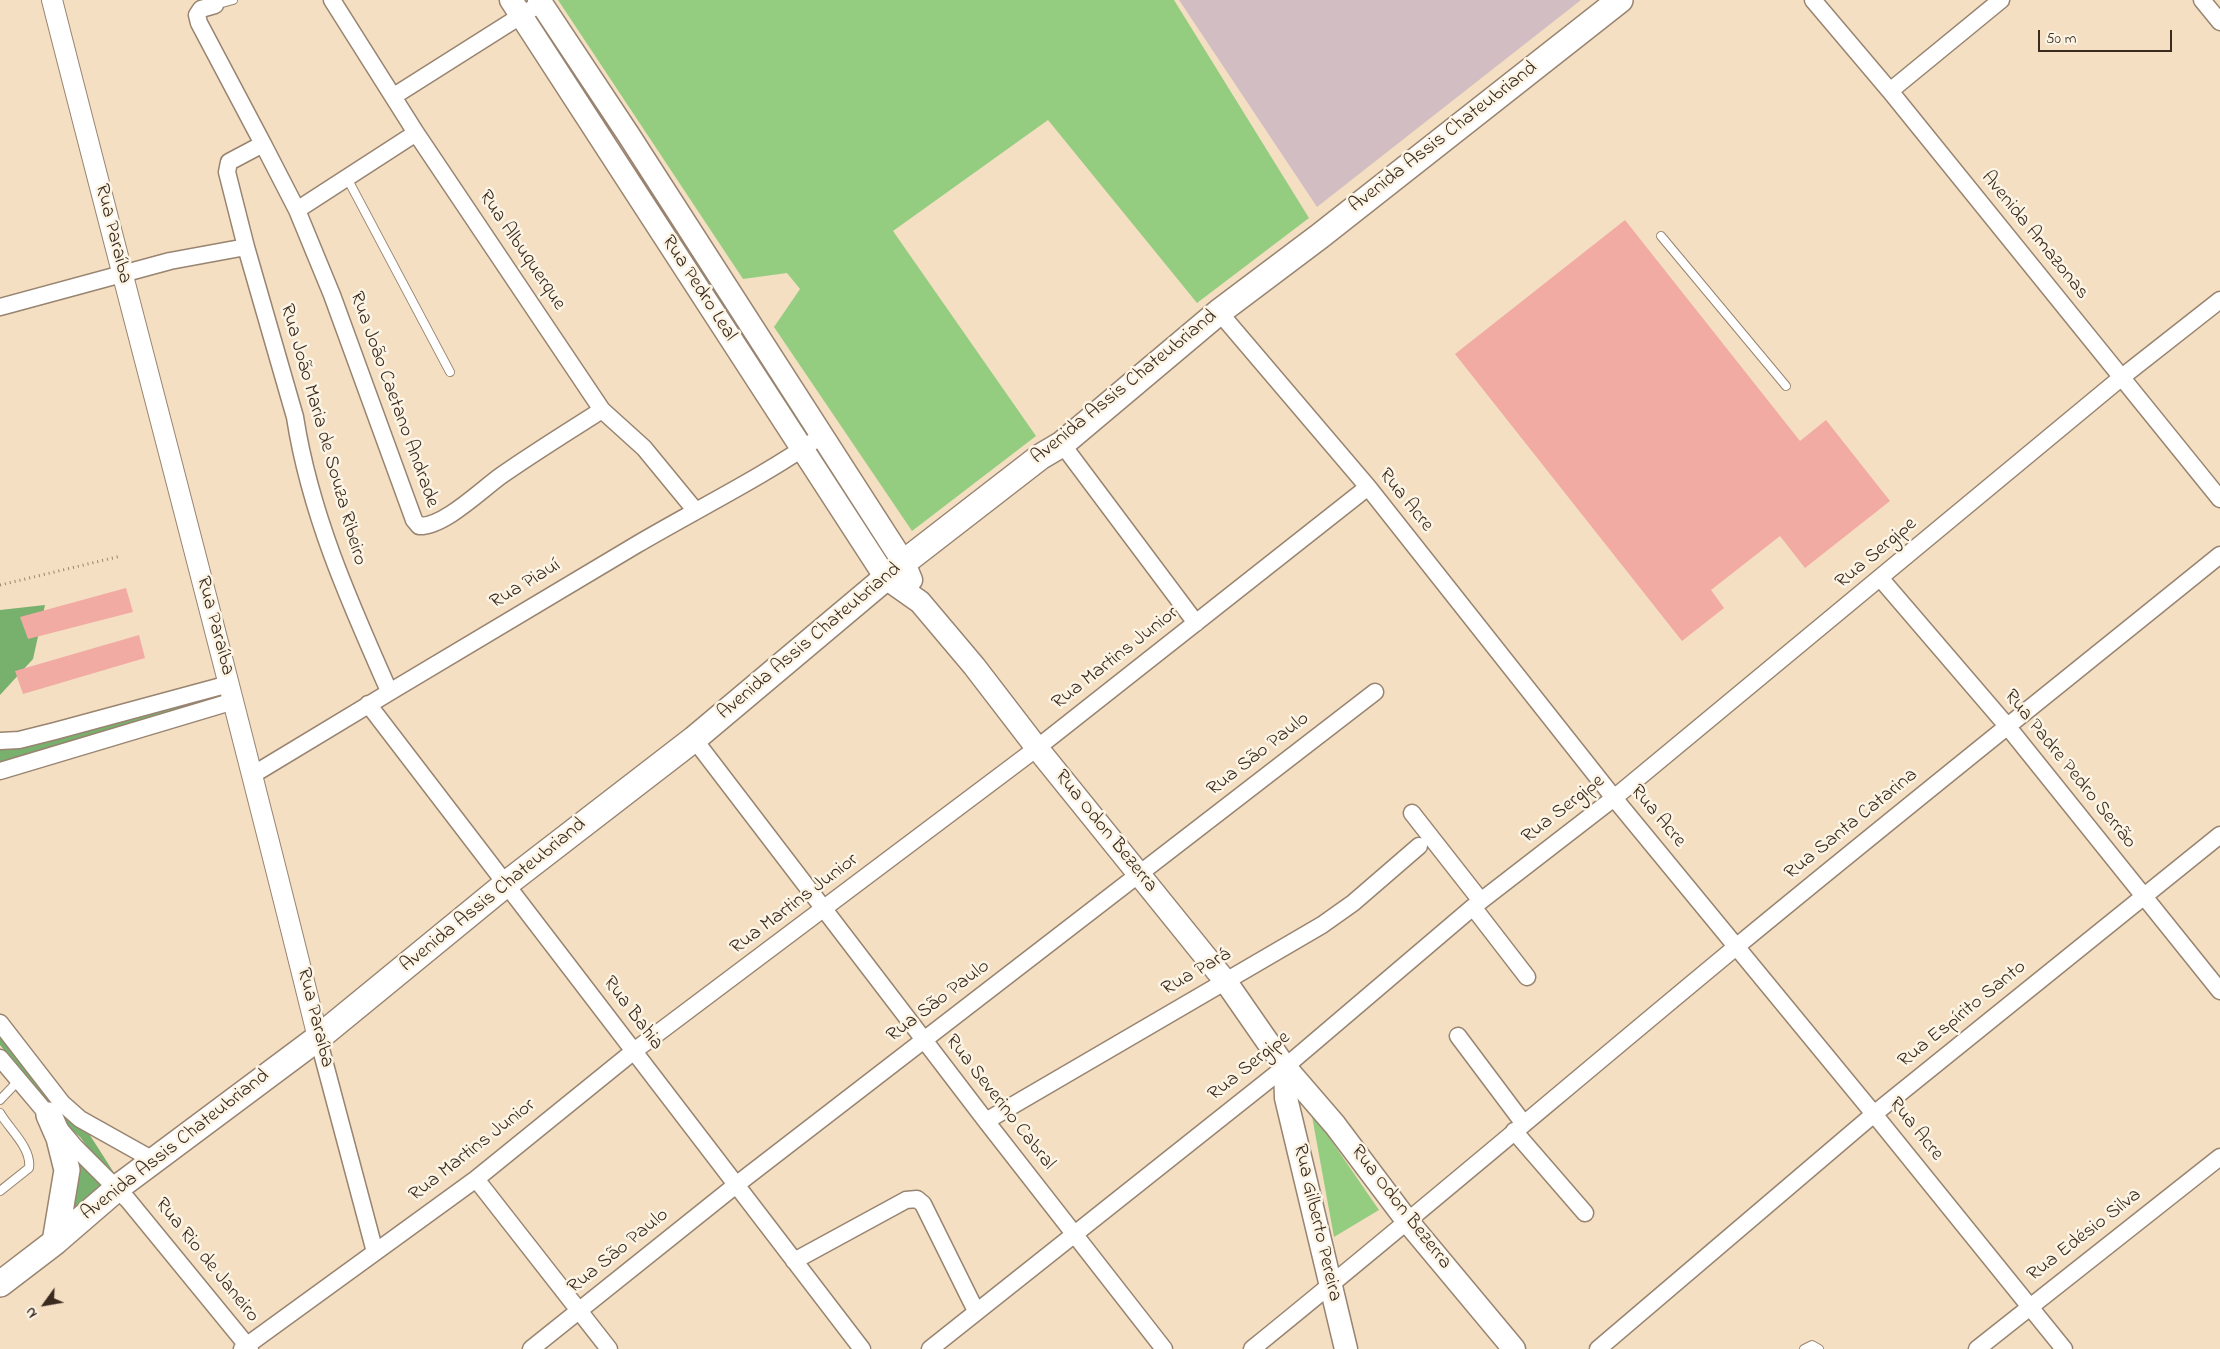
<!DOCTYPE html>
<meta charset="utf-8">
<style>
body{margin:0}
#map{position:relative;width:2220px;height:1349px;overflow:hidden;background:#f4dfc3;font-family:"Indie Flower",sans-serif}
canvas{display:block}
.north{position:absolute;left:20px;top:1279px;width:50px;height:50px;-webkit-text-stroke:4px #fcf5e5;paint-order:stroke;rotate:238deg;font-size:14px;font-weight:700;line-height:20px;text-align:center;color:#3b2a1e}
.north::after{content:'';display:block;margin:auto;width:18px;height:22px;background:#3b2a1e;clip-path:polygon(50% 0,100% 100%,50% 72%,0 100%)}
.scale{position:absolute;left:2038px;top:30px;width:134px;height:22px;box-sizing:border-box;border:2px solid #3b2a1e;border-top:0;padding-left:6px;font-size:15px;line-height:18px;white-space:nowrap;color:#3b2a1e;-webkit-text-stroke:4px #fcf5e5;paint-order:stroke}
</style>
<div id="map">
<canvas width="2220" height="1349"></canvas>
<div class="north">N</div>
<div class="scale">50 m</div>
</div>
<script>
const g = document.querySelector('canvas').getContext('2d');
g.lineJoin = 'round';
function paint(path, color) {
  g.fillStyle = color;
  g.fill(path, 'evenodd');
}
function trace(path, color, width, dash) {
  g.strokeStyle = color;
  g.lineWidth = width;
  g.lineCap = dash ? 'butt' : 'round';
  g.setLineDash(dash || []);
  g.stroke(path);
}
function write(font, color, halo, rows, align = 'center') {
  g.font = font + ' "Indie Flower",sans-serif';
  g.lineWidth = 5;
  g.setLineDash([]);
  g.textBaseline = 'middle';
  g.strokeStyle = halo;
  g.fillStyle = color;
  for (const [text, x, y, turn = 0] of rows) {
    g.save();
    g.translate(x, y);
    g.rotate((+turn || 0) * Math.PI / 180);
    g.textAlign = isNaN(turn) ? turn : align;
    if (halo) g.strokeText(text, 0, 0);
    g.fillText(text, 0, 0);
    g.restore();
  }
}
const industrial = new Path2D(`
 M1179 0H1581L1317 207Z`);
const green = new Path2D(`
 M558 0H1174L1309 218 1197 303 1048 120 893 231 1036 436 912 531 774 327 800 289 787 273 743 279Z
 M1311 1111 1379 1210 1334 1237Z`);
const forest = new Path2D(`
 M45 605 33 659 0 695V610Z
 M226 689 225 700 0 764V748Z
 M0 1015 68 1101 118 1179 114 1182 80 1137 54 1115 0 1045Z
 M62 1134 107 1189 65 1227Z`);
const building = new Path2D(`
 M1625 220 1800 441 1826 420 1890 501 1805 568 1780 536 1711 590 1724 608 1682 641 1455 354Z
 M126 588 133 612 28 639 20 617Z
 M139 635 145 658 23 694 15 671Z`);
const path = new Path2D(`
 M0 585 121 556`);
const service = new Path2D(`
 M215 5 233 0
 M347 178 450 372
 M1661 236 1786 386
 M0 1100 19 1080
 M0 1113C9 1129 32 1148 29 1168L0 1191
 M1804 1349 1812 1345 1819 1349`);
const minor = new Path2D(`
 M332 0 416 133 602 410 644 448 695 510
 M1813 0 1890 91 2220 499
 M2202 0 2220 22
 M215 5 201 9 197 15 199 23 263 144
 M1890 91 2001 0
 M394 96 541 3
 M297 210 416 133
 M0 307 170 261 246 247
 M1219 312 1368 487 1614 798 1874 1114 2064 1349
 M1062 444 1196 623
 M1881 579 2008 727 2220 991
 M389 691C350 603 310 514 295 417L246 247 227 172 229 162 263 144 297 210 332 295 414 520 419 526C444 527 482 489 502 475 535 452 569 431 602 410
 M368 704 862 1349
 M694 739 986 1121 1164 1349
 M0 741 19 740 55 731 229 684
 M0 771 234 701
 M254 774C381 697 508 621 636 545 697 509 763 477 821 436
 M1412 813 1481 901
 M1473 907 1527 977
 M0 1023 62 1103 80 1119 155 1161
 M1458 1036 1524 1124
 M318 1038 375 1252
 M0 1058 75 1147 128 1200 250 1349
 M986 1121 1322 925 1353 903 1419 846
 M1514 1131 1585 1213
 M476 1179 609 1349
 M794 1261 906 1200 917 1199 923 1204 976 1311
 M242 1349 476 1179 634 1051 1037 748 1368 487
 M531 1349 736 1185 1375 692
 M930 1349 1285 1067 1473 907 1614 798 2122 377 2220 300
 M1252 1349C1415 1217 1574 1081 1736 947 1896 815 2058 686 2220 555
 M1598 1349 1874 1114 2220 835
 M1977 1349 2220 1157`);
const tertiary = new Path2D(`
 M52 0C140 346 233 691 318 1038`);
const secondary = new Path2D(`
 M511 0 886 578 920 602 974 666 1037 748 1226 982 1285 1067 1335 1125 1408 1222 1514 1349
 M539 0 628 134 904 563 911 580
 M1285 1067 1286 1098 1346 1349`);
const primary = new Path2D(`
 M49 1115 59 1138 67 1170 55 1242
 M0 1284 55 1242 121 1185 318 1038 506 884 694 739 907 560 1040 457 1062 444 1219 312 1320 236 1620 0`);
const streetNames = [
 ["Avenida Assis Chateubriand",1444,138,-38],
 ["Rua Paraíba",112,234,76],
 ["Avenida Amazonas",2034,236,51],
 ["Rua Albuquerque",521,251,56],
 ["Rua Pedro Leal",698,289,57],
 ["Avenida Assis Chateubriand",1125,388,-39],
 ["Rua João Caetano Andrade",393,400,70],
 ["Rua João Maria de Souza Ribeiro",322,435,74],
 ["Rua Acre",1405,501,51],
 ["Rua Sergipe",1877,554,-40],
 ["Rua Piauí",526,585,-31],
 ["Rua Paraíba",214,626,75],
 ["Avenida Assis Chateubriand",810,642,-40],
 ["Rua Martins Junior",1116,659,-38],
 ["Rua São Paulo",1259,755,-38],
 ["Rua Padre Pedro Serrão",2069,770,51],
 ["Rua Sergipe",1564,810,-38],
 ["Rua Acre",1657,817,50],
 ["Rua Santa Catarina",1852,825,-39],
 ["Rua Odon Bezerra",1105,832,51],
 ["Avenida Assis Chateubriand",494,896,-39],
 ["Rua Martins Junior",795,905,-37],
 ["Rua Pará",1197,973,-30],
 ["Rua São Paulo",939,1002,-37],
 ["Rua Bahia",632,1014,53],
 ["Rua Espírito Santo",1963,1015,-39],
 ["Rua Paraíba",314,1018,76],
 ["Rua Sergipe",1250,1067,-39],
 ["Rua Severino Cabral",999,1103,52],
 ["Rua Acre",1915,1130,51],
 ["Avenida Assis Chateubriand",176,1146,-38],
 ["Rua Martins Junior",473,1151,-38],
 ["Rua Odon Bezerra",1400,1208,52],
 ["Rua Gilberto Pereira",1316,1223,77],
 ["Rua Edésio Silva",2085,1236,-38],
 ["Rua São Paulo",619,1252,-39],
 ["Rua Rio de Janeiro",206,1261,51]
];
paint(industrial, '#d2bec2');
paint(green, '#95cd80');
paint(forest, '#78b06e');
paint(building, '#f1aba2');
trace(service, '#988470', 10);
trace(minor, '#988470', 19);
trace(tertiary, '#988470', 22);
trace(secondary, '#988470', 25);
trace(primary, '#988470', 28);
trace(path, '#988470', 3, [1, 4]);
trace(service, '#fff', 8);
trace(minor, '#fff', 16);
trace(tertiary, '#fff', 20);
trace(secondary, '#fff', 22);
trace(primary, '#fff', 25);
write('20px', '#3b2a1e', '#fcf5e5', streetNames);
</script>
